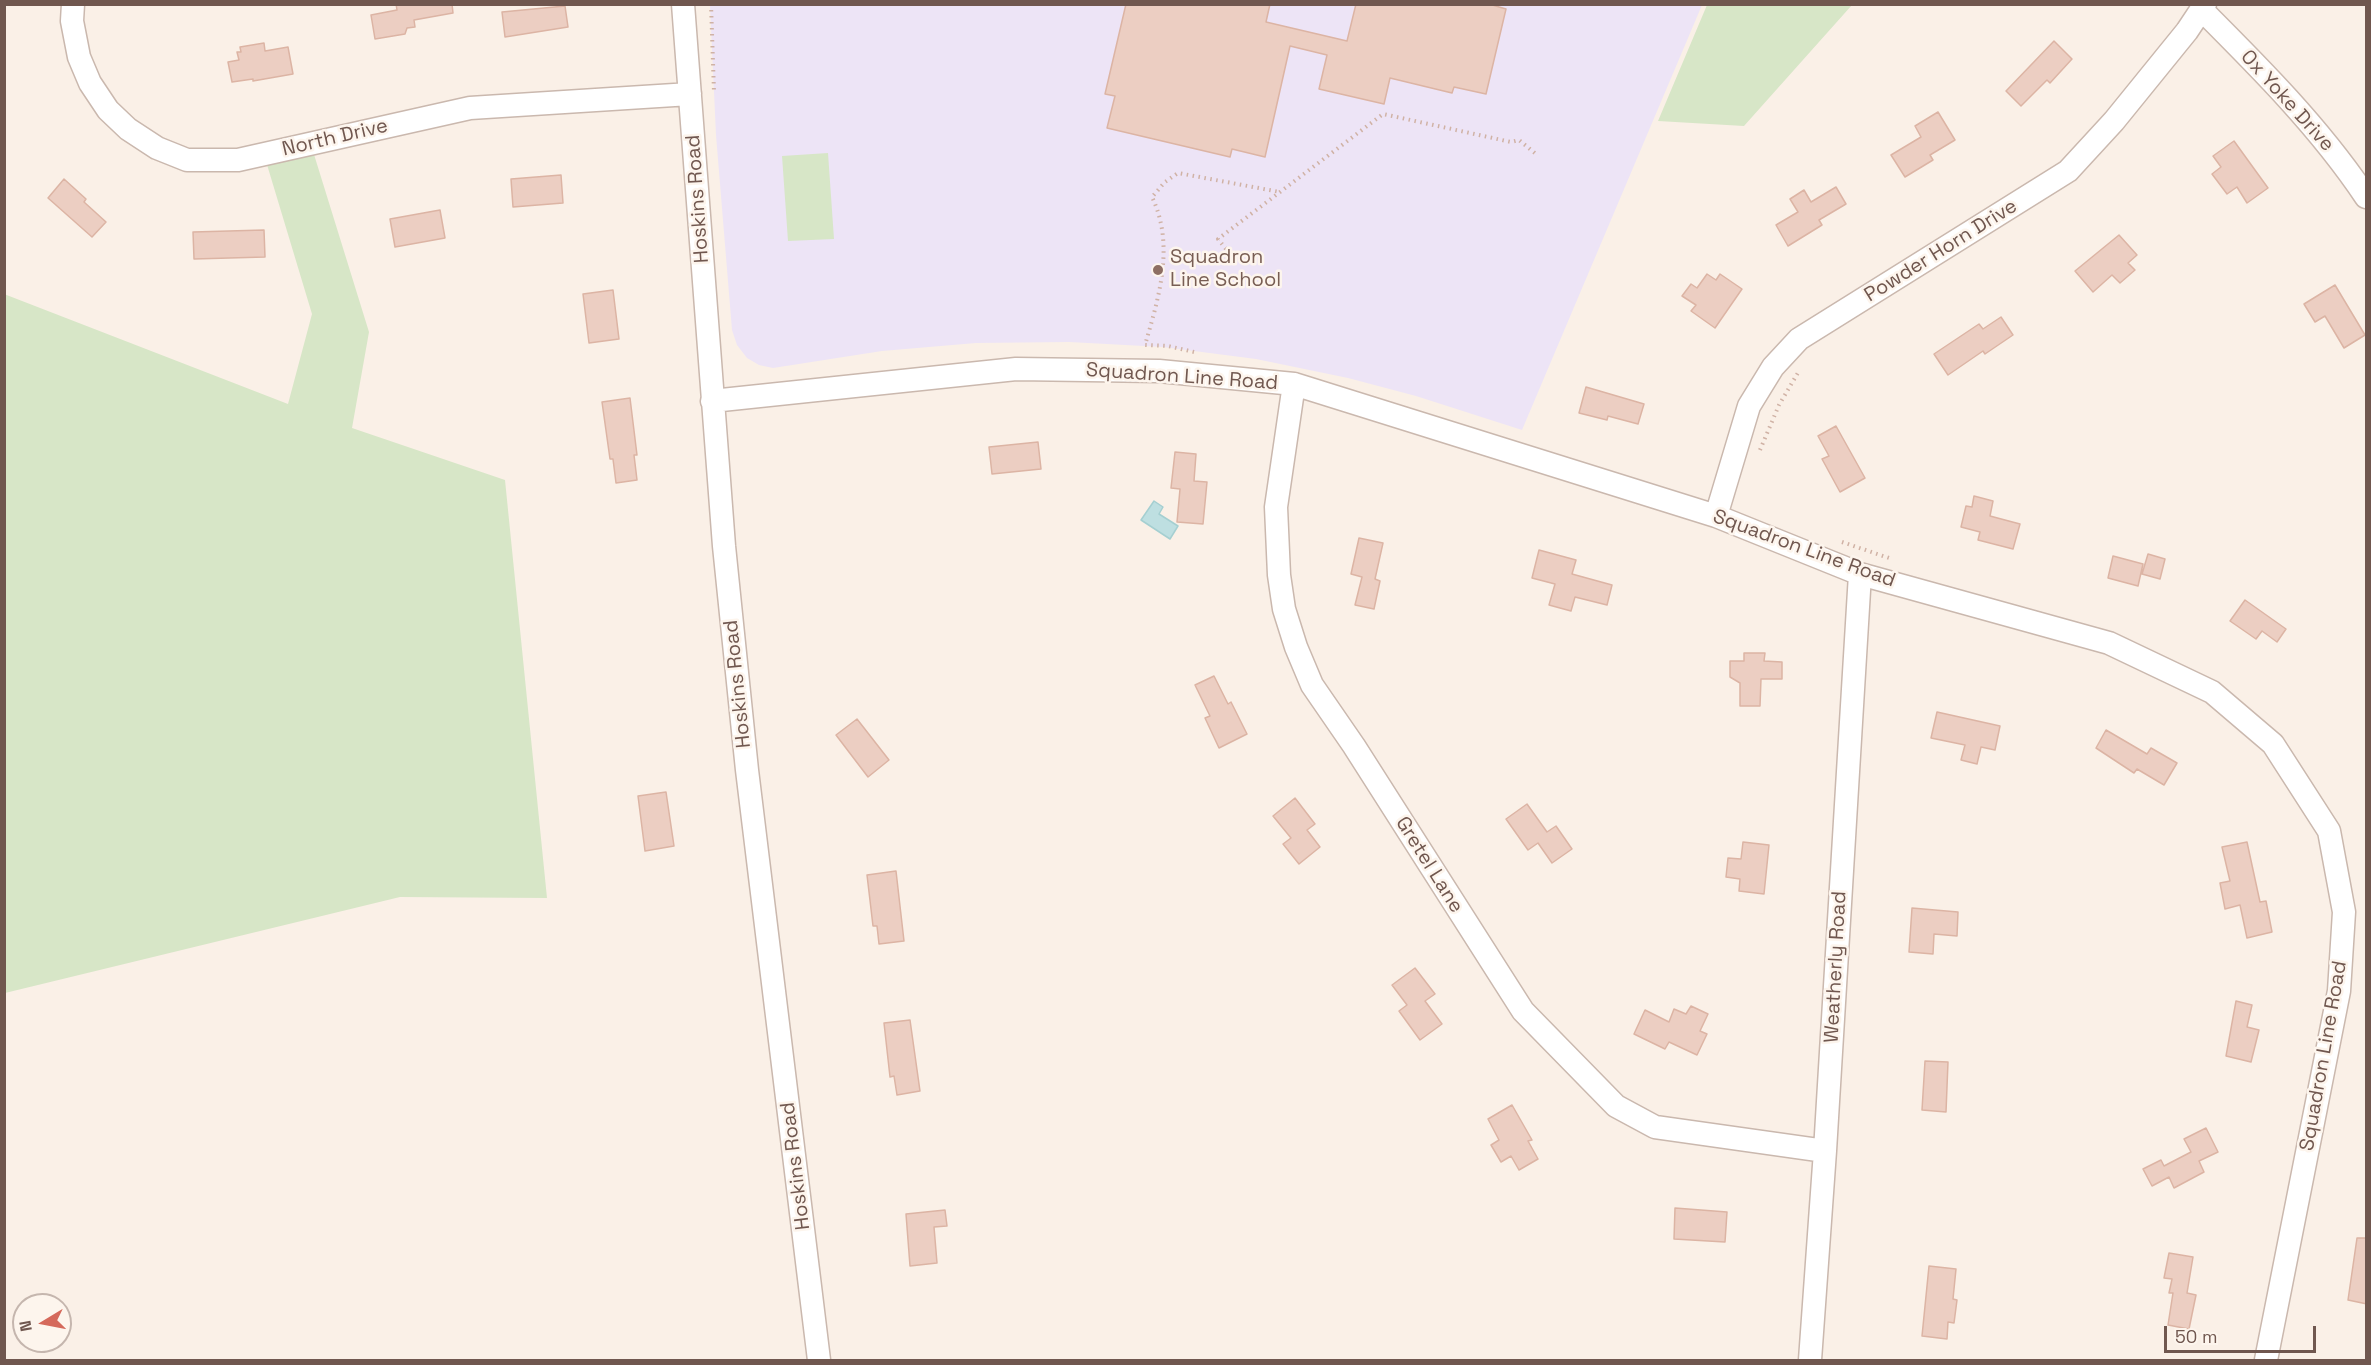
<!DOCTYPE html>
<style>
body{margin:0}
#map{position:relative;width:2371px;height:1365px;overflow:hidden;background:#faf0e7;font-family:"Space Grotesk",sans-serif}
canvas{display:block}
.frame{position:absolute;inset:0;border:6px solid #70574f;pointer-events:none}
.north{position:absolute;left:12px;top:1293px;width:60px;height:60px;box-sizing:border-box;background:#fdf5ed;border:2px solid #c5b6ae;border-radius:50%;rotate:260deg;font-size:16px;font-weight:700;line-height:24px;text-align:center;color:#70574f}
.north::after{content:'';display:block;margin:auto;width:21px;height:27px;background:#d5695b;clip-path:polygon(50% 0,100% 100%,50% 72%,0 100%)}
.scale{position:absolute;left:2164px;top:1326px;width:152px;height:27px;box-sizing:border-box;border:3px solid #70574f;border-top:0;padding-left:8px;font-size:18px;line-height:21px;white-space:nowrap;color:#70574f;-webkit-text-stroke:4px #fdf5ed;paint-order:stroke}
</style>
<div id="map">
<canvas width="2371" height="1365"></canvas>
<div class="frame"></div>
<div class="north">N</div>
<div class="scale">50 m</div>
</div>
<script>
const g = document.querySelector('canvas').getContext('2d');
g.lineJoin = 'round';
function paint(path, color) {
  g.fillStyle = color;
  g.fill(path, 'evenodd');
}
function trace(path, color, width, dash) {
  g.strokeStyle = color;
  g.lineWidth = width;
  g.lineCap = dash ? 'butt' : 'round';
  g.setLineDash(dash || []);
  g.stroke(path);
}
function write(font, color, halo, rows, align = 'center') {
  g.font = font + ' "Space Grotesk",sans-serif';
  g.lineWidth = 5;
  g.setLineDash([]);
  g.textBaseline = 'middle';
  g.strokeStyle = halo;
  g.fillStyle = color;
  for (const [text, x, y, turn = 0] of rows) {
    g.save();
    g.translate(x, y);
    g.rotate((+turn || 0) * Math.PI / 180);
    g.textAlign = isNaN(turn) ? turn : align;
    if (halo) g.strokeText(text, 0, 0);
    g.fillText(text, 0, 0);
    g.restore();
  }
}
const education = new Path2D(`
 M710 5H1702L1522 430 1416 396 1348 378 1256 359 1163 347 1069 342 976 343 882 351 773 368 759 365 747 358 737 345 732 330 716 135Z`);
const green = new Path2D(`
 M1707 5V4L1852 5 1744 126 1658 121Z
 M312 148 369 332 352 428 505 480 547 898 400 897 5 993 4 294 288 404 312 314 265 158Z
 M828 153 834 239 788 241 782 156Z`);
const water = new Path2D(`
 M1154 501 1163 507 1159 514 1178 526 1170 539 1141 520Z`);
const building = new Path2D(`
 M396 4H452L453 13 414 20 415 27 407 28 405 34 375 39 371 15 397 10Z
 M1126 4H1270L1266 22 1347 41 1356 4H1489L1506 9 1486 94 1454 87 1452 93 1390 78 1384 104 1319 89 1327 55 1290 46 1265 157 1232 149 1230 157 1107 128 1115 96 1105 94Z
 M565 6 568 27 505 37 502 12Z
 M2054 41 2072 59 2050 83 2047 80 2021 106 2006 91Z
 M264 43 265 51 288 47 293 74 253 81V79L232 82 228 62 239 60 237 52H241L240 47Z
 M1938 112 1955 140 1930 155 1933 160 1905 177 1891 155 1921 137 1915 126Z
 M2234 141 2268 188 2247 203 2237 187 2227 194 2212 174 2221 167 2213 156Z
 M561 175 563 203 513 207 511 179Z
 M64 179 86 199 84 202 106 222 92 237 48 198Z
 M1836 187 1846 204 1819 220 1822 225 1788 246 1776 225 1798 212 1790 199 1804 190 1811 202Z
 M440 210 445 238 395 247 390 219Z
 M264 230 265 257 194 259 193 232Z
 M2119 235 2137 255 2128 263 2135 270 2120 283 2112 275 2093 292 2075 271Z
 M1707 274 1716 280 1720 274 1742 289 1715 328 1691 311 1696 305 1682 296 1691 284 1697 288Z
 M2335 285 2365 335 2344 348 2325 316 2315 322 2304 304Z
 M613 290 619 339 589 343 583 294Z
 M2001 317 2013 335 1985 354 1983 351 1948 375 1934 354 1979 324 1983 329Z
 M1586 387 1644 404 1638 424 1608 416 1607 420 1579 413Z
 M630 398 637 455H634L637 480 616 483 613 459H610L602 402Z
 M1836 426 1865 478 1840 492 1822 459 1829 456 1818 436Z
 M1038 442 1041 469 992 474 989 447Z
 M1175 452 1196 454 1194 481 1207 482 1203 524 1177 522 1180 489 1171 488Z
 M1974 496 1993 501 1990 516 2020 524 2013 549 1978 540 1980 532 1961 527 1966 506 1972 507Z
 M1359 538 1383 543 1375 579 1380 581 1374 609 1355 605 1362 577 1351 574Z
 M1539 550 1576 560 1572 574 1612 585 1607 605 1575 597 1571 611 1549 605 1555 584 1532 578Z
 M2148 554 2165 559 2160 579 2142 574Z
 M2113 556 2143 564 2138 586 2108 578Z
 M2245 600 2286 629 2277 642 2262 631 2256 639 2230 621Z
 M1744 653H1765L1764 661 1782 662V679H1761L1760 706H1740V683L1730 677V661H1744Z
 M1214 676 1228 704 1231 702 1247 734 1219 748 1205 718 1210 716 1195 685Z
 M1937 712 2000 726 1995 750 1981 747 1977 764 1961 760 1965 745 1931 738Z
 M857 719 889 760 868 777 836 735Z
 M2106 730 2147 754 2151 748 2177 763 2164 785 2137 769 2134 773 2096 748Z
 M666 792 674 846 645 851 638 796Z
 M1295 798 1315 824 1307 830 1320 847 1299 864 1283 844 1291 838 1273 816Z
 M1527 804 1547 832 1556 826 1572 849 1552 863 1538 843 1528 850 1506 819Z
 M1743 842 1769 845 1764 894 1739 891 1740 879 1726 877 1728 858 1741 859Z
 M2247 842 2260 902 2266 901 2272 932 2247 938 2240 905 2225 909 2220 883 2230 881 2222 847Z
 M896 871 904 941 879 944 877 926H873L867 875Z
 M1912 908 1958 912 1957 936 1934 934 1933 954 1909 952Z
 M1415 968 1435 994 1425 1001 1442 1024 1420 1040 1399 1011 1407 1005 1392 985Z
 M2236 1001 2252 1005 2247 1027 2259 1030 2251 1062 2226 1056Z
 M1691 1006 1708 1014 1700 1031 1707 1034 1697 1055 1669 1042 1665 1049 1634 1034 1645 1010 1669 1022 1674 1009 1686 1014Z
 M910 1020 920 1091 897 1095 894 1076 890 1077 884 1023Z
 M1925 1061 1948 1062 1946 1112 1922 1110Z
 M1512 1105 1532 1140 1528 1141 1538 1159 1519 1170 1511 1156 1501 1162 1491 1145 1499 1140 1488 1119Z
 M2206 1128 2218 1152 2199 1161 2204 1172 2174 1188 2169 1177 2152 1186 2143 1169 2161 1160 2164 1166 2191 1152 2184 1139Z
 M1675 1208 1727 1212 1725 1242 1674 1239Z
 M945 1210 947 1226 934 1227 937 1263 910 1266 906 1214Z
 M2357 1238H2367V1304L2348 1300Z
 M2169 1253 2193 1257 2187 1293 2196 1295 2189 1329 2168 1325 2173 1293H2169L2172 1279 2164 1278Z
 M1929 1266 1956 1269 1953 1299 1957 1300 1954 1323 1948 1322 1947 1339 1922 1336Z`);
const path = new Path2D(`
 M711 4 714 92
 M1226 249 1218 239 1383 114 1511 142 1519 140 1536 154
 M1194 352 1168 346 1145 345C1159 297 1175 245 1152 197L1165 182 1178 173 1280 192
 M1760 450 1779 405 1799 371
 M1842 542 1889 558`);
const minor = new Path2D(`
 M73 4 72 21 79 57 90 83 108 110 128 129 157 148 187 160H238L470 108 690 94
 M683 4 724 546 747 770 819 1360
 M2202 10C2260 68 2320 128 2366 197
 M1294 384 1276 507 1279 575 1284 609 1296 647 1312 685 1354 746 1523 1011 1616 1106 1655 1127 1825 1151
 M712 401 1016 369 1159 371 1294 384 1716 516 1860 574 2109 643 2212 692 2273 744 2329 831 2344 912 2339 991 2266 1360
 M1716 516 1749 406 1773 367 1799 339 2068 171 2114 121 2187 31 2205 4
 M1810 1360 1825 1151 1860 574`);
const markers = [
 [1158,270,6,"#8d6e63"]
];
const streetNames = [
 ["Ox Yoke Drive",2287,101,48],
 ["North Drive",335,138,-13],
 ["Hoskins Road",698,199,-94],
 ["Powder Horn Drive",1941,251,-32],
 ["Squadron Line Road",1182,377,4],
 ["Squadron Line Road",1804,549,20],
 ["Hoskins Road",738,684,-96],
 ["Gretel Lane",1429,865,58],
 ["Weatherly Road",1836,967,-87],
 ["Squadron Line Road",2324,1056,-80],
 ["Hoskins Road",796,1166,-97]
];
const educationNames = [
 ["Squadron",1170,258],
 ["Line School",1170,281]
];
paint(education, '#ede4f6');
paint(green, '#d7e6c7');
paint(water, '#bedfe1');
trace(water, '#a5cfd1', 1.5);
paint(building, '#eccec2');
trace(building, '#dcb4a4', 1.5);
trace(minor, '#cab8ae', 25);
trace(path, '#d0b2a5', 4, [1.5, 4.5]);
trace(minor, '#fff', 22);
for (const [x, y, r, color] of markers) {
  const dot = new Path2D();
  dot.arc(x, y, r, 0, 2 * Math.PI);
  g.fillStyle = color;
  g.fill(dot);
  trace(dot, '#fdf5ed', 2);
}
write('20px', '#70574f', '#fdf5ed', streetNames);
write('20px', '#785e54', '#fdf5ed', educationNames, 'left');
</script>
